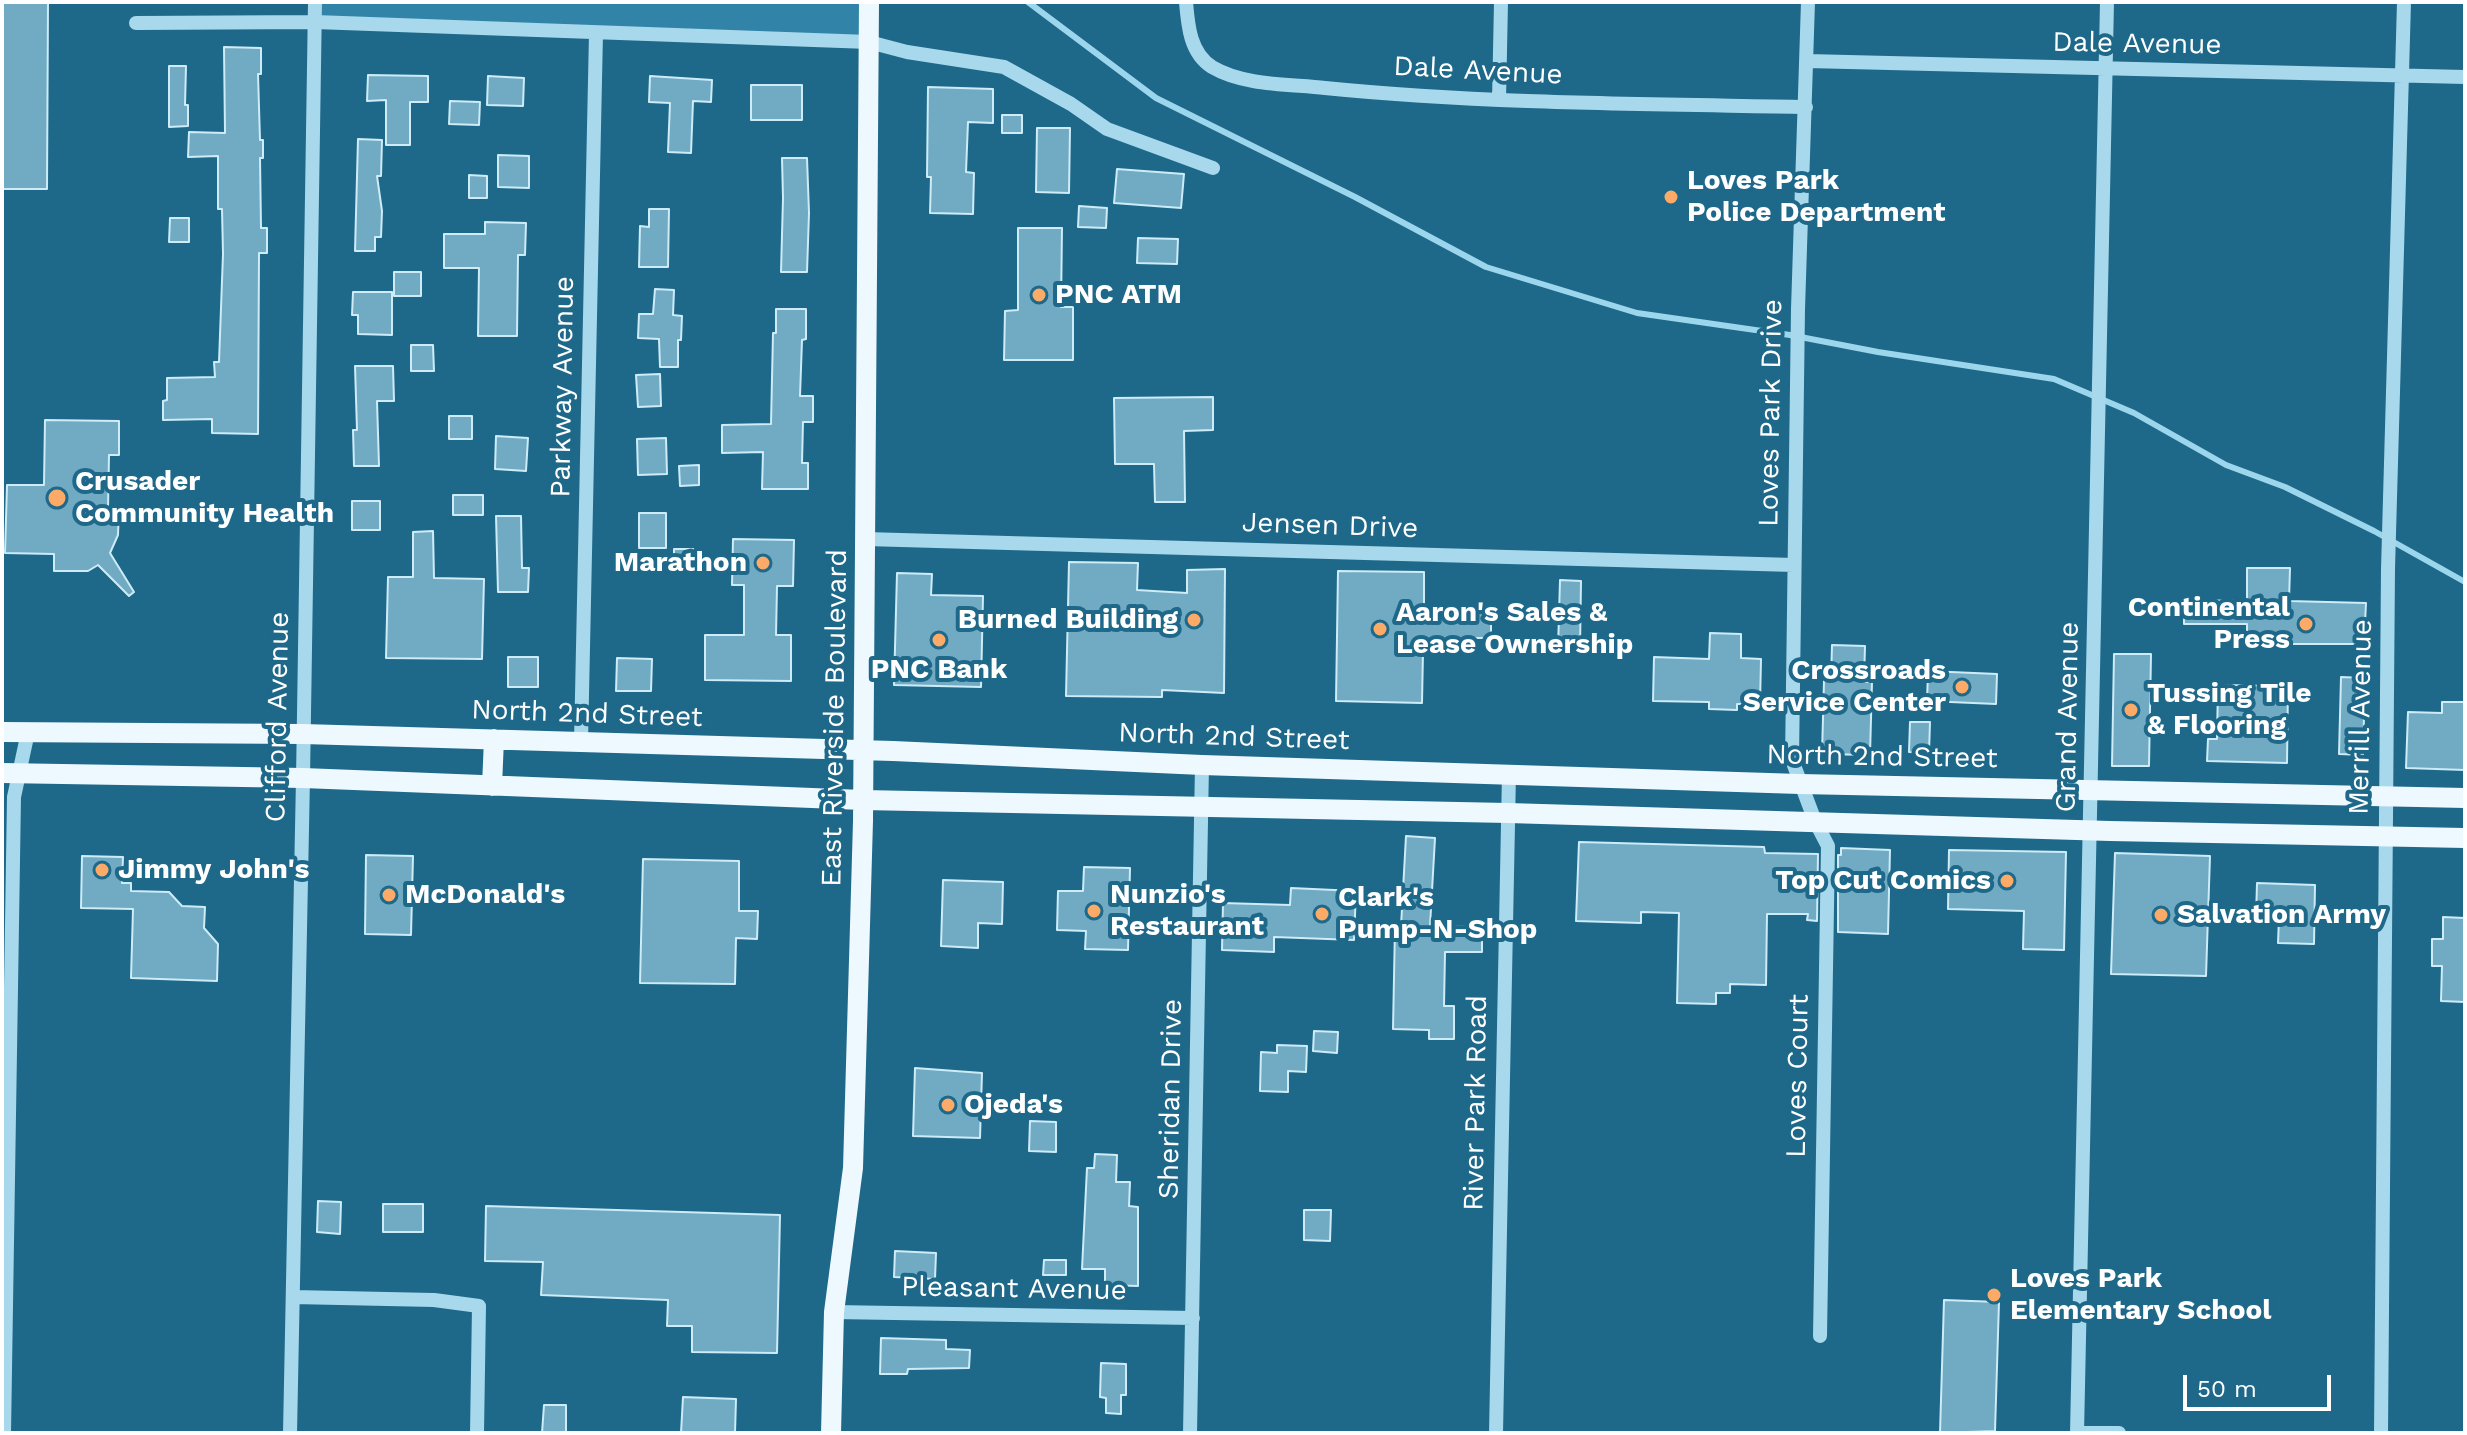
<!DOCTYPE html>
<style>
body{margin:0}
#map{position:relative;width:2467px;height:1435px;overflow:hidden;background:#1e6889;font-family:"Work Sans",sans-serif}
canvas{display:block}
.frame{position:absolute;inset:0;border:4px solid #fff;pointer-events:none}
.scale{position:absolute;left:2183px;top:1375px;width:148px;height:36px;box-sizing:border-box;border:4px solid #fff;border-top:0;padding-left:10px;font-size:24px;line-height:28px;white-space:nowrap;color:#fff;-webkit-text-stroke:6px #1e6889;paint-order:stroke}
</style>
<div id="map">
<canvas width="2467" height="1435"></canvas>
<div class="frame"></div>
<div class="scale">50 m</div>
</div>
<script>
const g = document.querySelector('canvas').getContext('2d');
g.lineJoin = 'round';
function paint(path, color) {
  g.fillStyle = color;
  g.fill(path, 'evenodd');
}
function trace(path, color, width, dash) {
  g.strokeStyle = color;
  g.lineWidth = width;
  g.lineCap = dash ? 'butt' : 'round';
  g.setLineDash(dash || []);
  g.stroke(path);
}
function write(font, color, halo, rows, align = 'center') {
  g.font = font + ' "Work Sans",sans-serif';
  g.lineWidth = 8;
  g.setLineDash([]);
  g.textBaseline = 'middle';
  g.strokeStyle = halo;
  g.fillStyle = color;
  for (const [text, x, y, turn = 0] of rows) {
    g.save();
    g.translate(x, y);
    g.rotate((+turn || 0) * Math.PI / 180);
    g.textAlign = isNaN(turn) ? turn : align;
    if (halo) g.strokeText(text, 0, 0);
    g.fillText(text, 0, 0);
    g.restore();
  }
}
const green = new Path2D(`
 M315 2H869V42L315 22Z`);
const stream = new Path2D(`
 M1028 2 1156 98 1355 197 1486 267 1637 313 1790 335 1878 352 2054 379 2134 413 2226 465 2285 487 2374 531 2465 582`);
const building = new Path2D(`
 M2 2H48L47 189H2Z
 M224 47 261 48V74H258L260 140H263V158H260L261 228H267V253H259L258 434 212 433V419L163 420V401L167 400V378L215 377 214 362H219L223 254 222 209H218V156L188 157 189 132 225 133Z
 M169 66H186L185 105H188V126L169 127Z
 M368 75 428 76V102H410V145H386V100L367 101Z
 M488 76 524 78 523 106 487 105Z
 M650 76 712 80 711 102 693 101 691 153 668 152 670 103 649 102Z
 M751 85H802V120H751Z
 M928 87 993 89V123L968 122 966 172 974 173 973 214 930 213 931 177H927Z
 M450 101 480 102 479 125 449 124Z
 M1002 115H1022V133H1002Z
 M1037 128H1070L1069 193 1036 192Z
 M358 139 382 140 381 176H377L382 211 381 237H375V251H355Z
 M498 155 529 156V188L498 187Z
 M782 158H807L809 213 807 272H781L783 198Z
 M1117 169 1184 174 1181 208 1114 203Z
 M469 175 487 176V198H469Z
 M1079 206 1107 208 1106 228 1078 227Z
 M649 209H669L668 267H639L640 226 649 227Z
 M170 218H189V242H169Z
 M485 222 526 223 525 255H518L517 336H478L479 268H444V234H485Z
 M1018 228H1062L1061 307H1073V360H1004L1005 311 1018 310Z
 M1138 238 1178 239 1177 264 1137 263Z
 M394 272H421V296H394Z
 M655 289 674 290 673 315 682 316 681 340H678V367H660L659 339 638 338 639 314H653Z
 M353 292H392V335L358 334V315H352Z
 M776 309H806V339L802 340 800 396H813V422H803L802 463H808V489H762L763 452 722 453V425L771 424 773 333H776Z
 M411 345H433L434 371H411Z
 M355 366H393L394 401H377L379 466H354L353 430H357Z
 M660 374 661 406 638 407 636 375Z
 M1213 397V430L1184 431 1185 502H1155L1154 464H1115L1114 398Z
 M449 416H472V439H449Z
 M45 420 119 421V455H109L108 510H119L118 535 110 553 134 592 129 596 98 565 88 571H54V554L5 553 7 485H44Z
 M496 436 528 438 526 471 495 469Z
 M666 438 667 474 638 475 637 439Z
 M699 465V485L680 486 679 466Z
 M453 495H483V515H453Z
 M352 501H380V530H352Z
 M639 513H666V548H639Z
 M496 516H521L522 568H529L528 592H498Z
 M433 531 434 578 484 579 482 659 386 658 388 577H413V532Z
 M733 539 794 540 793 586H777L776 635H791V681L705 680V635H744V585H732Z
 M674 549H699V566H674Z
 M1069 562 1138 563 1137 590 1187 593V570L1225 569 1224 693 1162 690V697L1066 696Z
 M2247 568H2290L2289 601 2366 603 2364 644H2247V624H2184V600L2247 601Z
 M1338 571 1424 572V607L1491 608V638H1470L1469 651H1423L1422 703 1336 701Z
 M897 573 932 574 931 595 983 596 981 687 894 685Z
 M1560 580 1581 581 1580 649H1558Z
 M1710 633 1741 634V658L1761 659 1760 704H1737V710L1709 709V702L1653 701 1654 657 1709 659Z
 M1832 645 1865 646 1864 682H1872L1870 755 1822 754 1824 681H1831Z
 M2114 654H2151L2149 766H2112Z
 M508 657H538V687H508Z
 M617 658 652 659 651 691H616Z
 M1928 671 1997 674 1996 704 1927 701Z
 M2341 677 2365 678 2363 755 2339 754Z
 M2218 685 2288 686 2287 763 2207 761 2208 739H2217Z
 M2442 702H2465V770L2406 768 2408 712 2442 713Z
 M1910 722H1930L1929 753 1909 752Z
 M1406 836 1435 838 1430 926 1482 927V952H1445L1444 1006H1454V1039H1429V1030L1393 1029 1395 926H1401Z
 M1579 842 1764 847 1765 853 1818 854 1817 921 1807 920 1808 914H1767L1766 985 1730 984V993H1716V1004L1677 1003 1679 913 1641 912V923L1576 921Z
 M1841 848 1890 850 1888 934 1838 932V855H1841Z
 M1949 850 2066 852 2064 950 2023 949 2024 911 1948 909Z
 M2115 853 2210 856 2206 976 2111 974Z
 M366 855 413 856 411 935 365 934Z
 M82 856 123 857 122 883H131V891L169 892 182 906 205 907 204 928 218 944 217 981 131 978 133 909 81 908Z
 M643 859 739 861V911H758L757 939 736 938 735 984 640 983Z
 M1084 867 1130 868 1128 950 1085 949 1086 931 1057 930 1058 891H1083Z
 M943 880 1003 882 1002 924 978 923V948L941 946Z
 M2257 883 2315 885 2314 944 2278 943 2279 918 2256 917Z
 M1291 888 1356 891 1354 940 1274 937V952L1222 950 1223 903 1290 905Z
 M2443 917 2465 918V1002L2441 1001 2442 966H2432V939H2443Z
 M1314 1031 1338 1032 1337 1053 1313 1051Z
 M1277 1045 1307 1046 1306 1072 1288 1071V1092L1260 1091 1261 1052 1277 1053Z
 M915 1068 982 1073 980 1138 913 1136Z
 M1030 1121 1056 1122V1152L1029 1151Z
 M1095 1154 1117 1155 1116 1182H1130L1129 1206 1138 1207V1286L1105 1285V1269H1082L1087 1168H1094Z
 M318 1201 341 1202 340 1234 317 1232Z
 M383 1204H423V1232H383Z
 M486 1206 780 1215 777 1353 692 1352V1326H667L668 1300 541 1295 543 1262 485 1261Z
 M1304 1210H1331L1330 1241 1304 1240Z
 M895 1251 936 1253 935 1279 894 1277Z
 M1044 1260H1066V1275H1043Z
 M1944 1300 1999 1302 1995 1431 1940 1433Z
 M881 1338 946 1340V1349L970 1350 969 1368 908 1369 907 1374H880Z
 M1101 1363 1126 1364V1395H1121V1414L1106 1413V1398L1100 1397Z
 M683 1397 736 1399 735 1433H681Z
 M544 1405H566V1433H542Z`);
const minor = new Path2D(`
 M1186 2C1188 26 1190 53 1212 67 1244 86 1290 84 1325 88 1485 104 1646 104 1806 107
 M1808 2 1798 309 1792 760 1815 821 1828 846 1820 1336
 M136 23 315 22 869 42 907 52 1004 67 1071 104 1107 129 1213 168
 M1807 61 2465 77
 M1499 100 1501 2
 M865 539 1794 565
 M581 742 596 33
 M293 1297 434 1300 479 1306 477 1433
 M834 1312 1193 1318
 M4 1433 14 797 28 732
 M290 1433 303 778 315 2
 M1190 1433 1202 765
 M1496 1433 1509 773
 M2077 1433 2107 2
 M2077 1433H2119
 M2381 1433 2388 569 2404 2`);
const major = new Path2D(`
 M2 732 303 734 893 751 1202 765 1800 784 2465 798
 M2 773 303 778 863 800 1508 813 2110 831 2465 838
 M492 786 494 739
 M831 1433 834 1312 853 1168 863 821 869 2`);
const markers = [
 [1671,197,8,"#fbab67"],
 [1039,295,8,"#fbab67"],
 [57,498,10,"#fbab67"],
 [763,563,8,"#fbab67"],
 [1194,620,8,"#fbab67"],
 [2306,624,8,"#fbab67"],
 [1380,629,8,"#fbab67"],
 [939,640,8,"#fbab67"],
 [1962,687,8,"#fbab67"],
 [2131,710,8,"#fbab67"],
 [102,870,8,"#fbab67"],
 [2007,881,8,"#fbab67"],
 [389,895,8,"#fbab67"],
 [1094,911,8,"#fbab67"],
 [1322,914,8,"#fbab67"],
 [2161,915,8,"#fbab67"],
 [948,1105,8,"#fbab67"],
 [1994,1295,8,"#fbab67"]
];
const streetNames = [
 ["Dale Avenue",2137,44,1],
 ["Dale Avenue",1478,71,3],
 ["Parkway Avenue",563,387,-89],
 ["Loves Park Drive",1771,413,-89],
 ["Jensen Drive",1330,526,2],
 ["North 2nd Street",587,714,2],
 ["Clifford Avenue",278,717,-89],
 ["Grand Avenue",2068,717,-89],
 ["Merrill Avenue",2361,717,-89],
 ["East Riverside Boulevard",835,718,-89],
 ["North 2nd Street",1234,737,2],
 ["North 2nd Street",1882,757,1],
 ["Loves Court",1798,1076,-89],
 ["Sheridan Drive",1171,1099,-89],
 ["River Park Road",1476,1103,-89],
 ["Pleasant Avenue",1014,1289,1]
];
const poiNames = [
 ["Loves Park",1687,181],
 ["Police Department",1687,213],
 ["PNC ATM",1055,295],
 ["Crusader",75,482],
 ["Community Health",75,514],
 ["Marathon",747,563,"right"],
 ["Continental",2290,608,"right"],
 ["Press",2290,640,"right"],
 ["Aaron's Sales &",1396,613],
 ["Lease Ownership",1396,645],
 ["Burned Building",1178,620,"right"],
 ["PNC Bank",939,670,"center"],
 ["Crossroads",1946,671,"right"],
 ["Service Center",1946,703,"right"],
 ["Tussing Tile",2147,694],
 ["& Flooring",2147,726],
 ["Jimmy John's",118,870],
 ["Top Cut Comics",1991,881,"right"],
 ["McDonald's",405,895],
 ["Nunzio's",1110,895],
 ["Restaurant",1110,927],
 ["Clark's",1338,898],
 ["Pump-N-Shop",1338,930],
 ["Salvation Army",2177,915],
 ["Ojeda's",964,1105],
 ["Loves Park",2010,1279],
 ["Elementary School",2010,1311]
];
paint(green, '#3184a7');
trace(stream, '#9cd6ed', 6);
paint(building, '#70aac3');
trace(building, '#cdecf8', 2);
trace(minor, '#a8d8ec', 14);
trace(major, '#edf8ff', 20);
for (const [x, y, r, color] of markers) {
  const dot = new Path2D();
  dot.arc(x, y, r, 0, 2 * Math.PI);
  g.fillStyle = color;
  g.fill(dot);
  trace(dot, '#1e6889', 3);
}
write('28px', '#fff', '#1e6889', streetNames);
write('bold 28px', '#fff', '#1e6889', poiNames, 'left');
</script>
